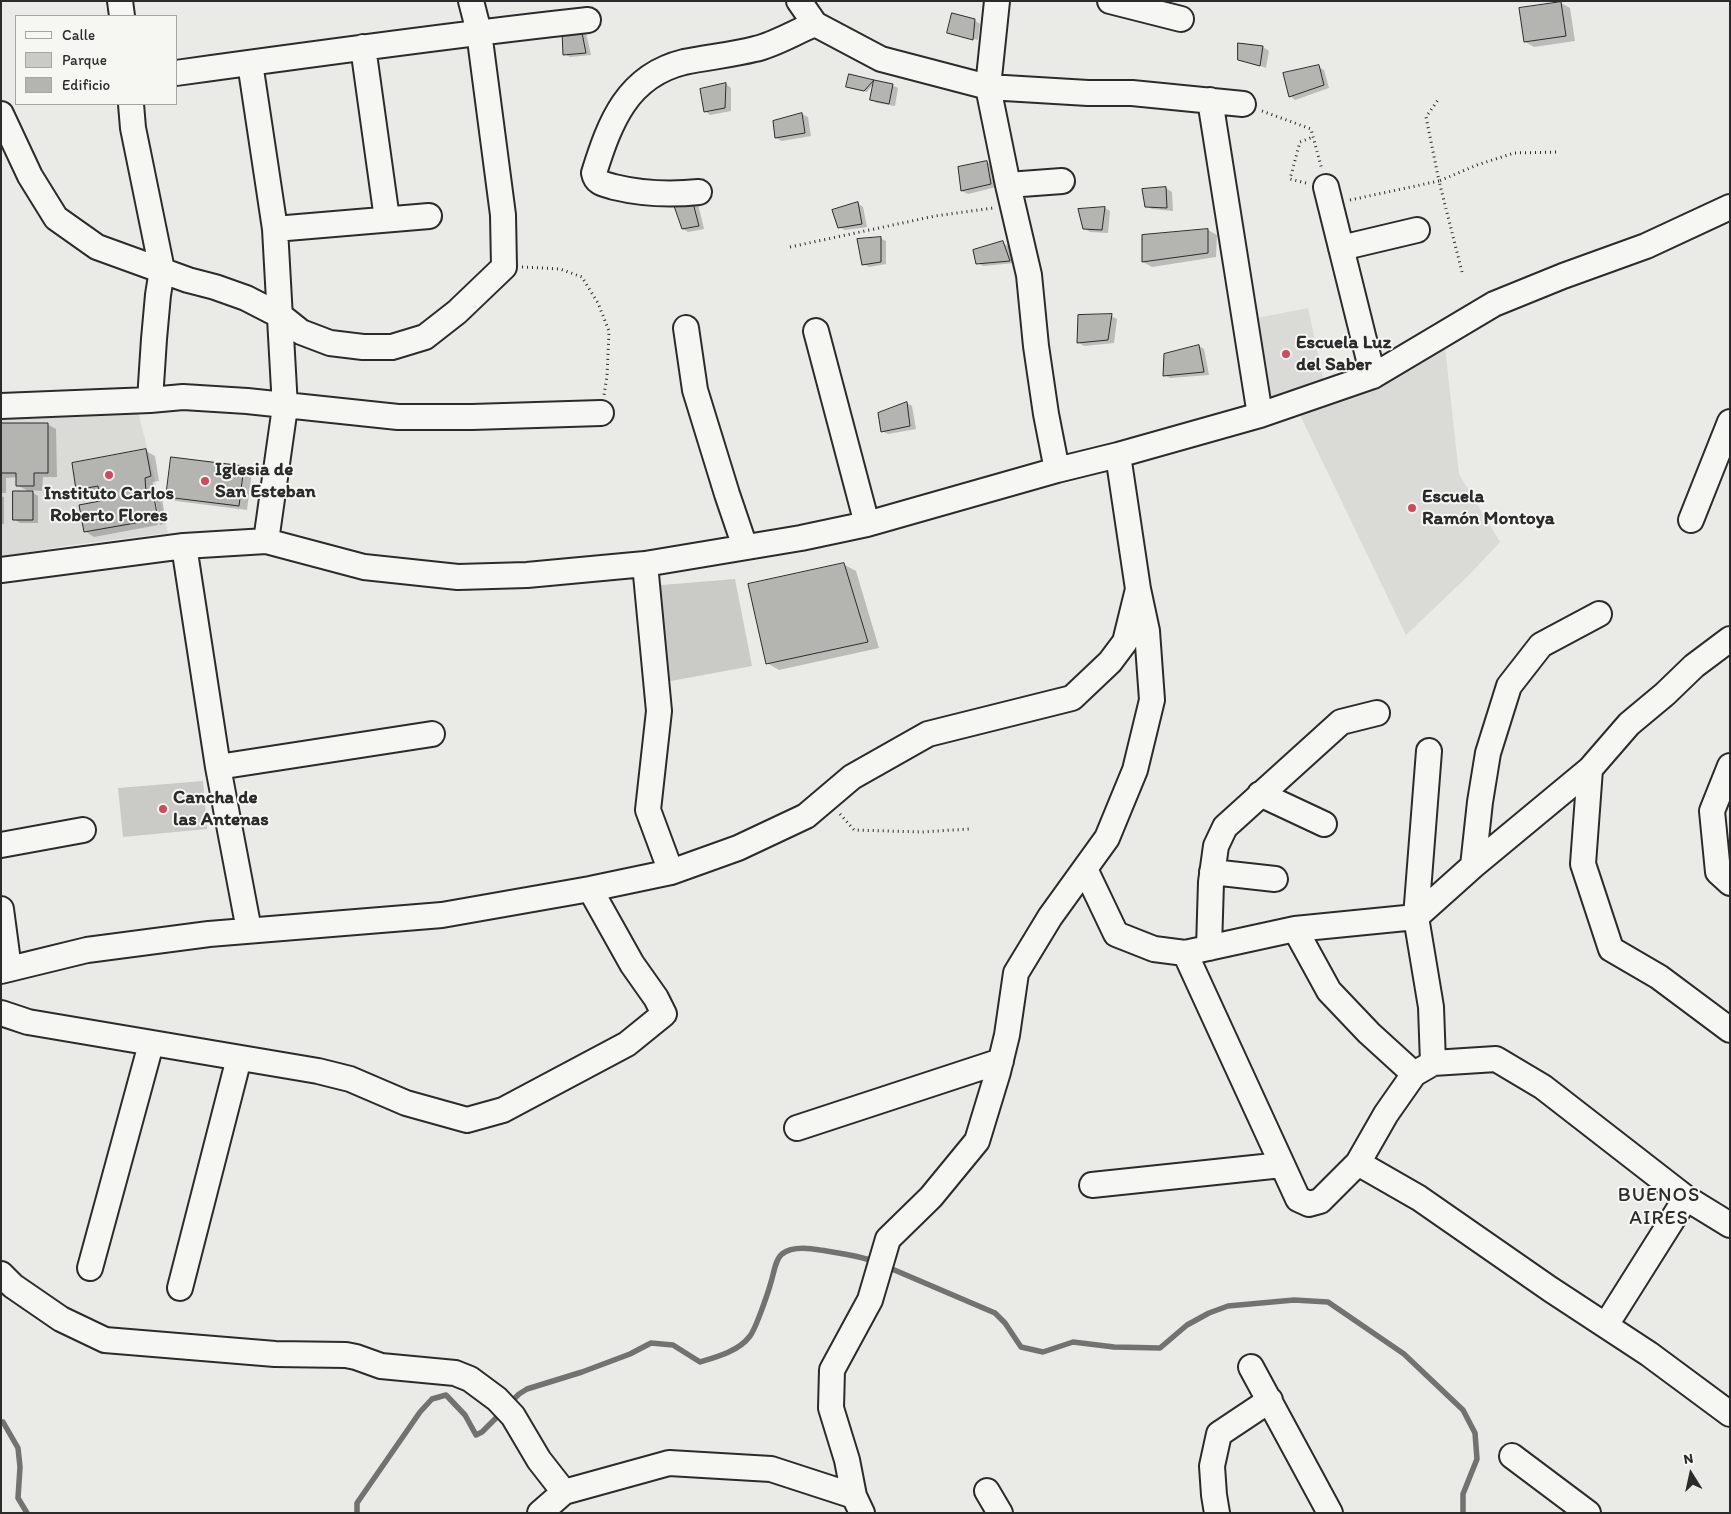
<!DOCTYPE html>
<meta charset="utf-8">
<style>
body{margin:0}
#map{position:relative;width:1731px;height:1514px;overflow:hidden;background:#eaeae6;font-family:Itim,sans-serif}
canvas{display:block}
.frame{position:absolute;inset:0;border:2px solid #2b2b2b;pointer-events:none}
.legend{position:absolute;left:15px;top:15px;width:162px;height:90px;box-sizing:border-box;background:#f6f6f2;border:1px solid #a5a5a2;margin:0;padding:6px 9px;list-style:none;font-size:15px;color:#2b2b2b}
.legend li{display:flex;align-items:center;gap:10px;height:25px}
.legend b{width:25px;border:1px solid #a5a5a2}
.north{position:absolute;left:1666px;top:1449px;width:50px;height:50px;-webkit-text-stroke:4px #f6f6f2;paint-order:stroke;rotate:350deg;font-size:14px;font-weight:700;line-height:20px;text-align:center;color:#2b2b2b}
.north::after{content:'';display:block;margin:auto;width:18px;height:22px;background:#2b2b2b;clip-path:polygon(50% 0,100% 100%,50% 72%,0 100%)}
</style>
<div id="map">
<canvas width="1731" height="1514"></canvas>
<div class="frame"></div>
<ul class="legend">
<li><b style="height:6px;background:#f6f6f2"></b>Calle</li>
<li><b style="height:14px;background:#cacac7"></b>Parque</li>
<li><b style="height:14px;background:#b4b4b1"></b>Edificio</li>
</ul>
<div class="north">N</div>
</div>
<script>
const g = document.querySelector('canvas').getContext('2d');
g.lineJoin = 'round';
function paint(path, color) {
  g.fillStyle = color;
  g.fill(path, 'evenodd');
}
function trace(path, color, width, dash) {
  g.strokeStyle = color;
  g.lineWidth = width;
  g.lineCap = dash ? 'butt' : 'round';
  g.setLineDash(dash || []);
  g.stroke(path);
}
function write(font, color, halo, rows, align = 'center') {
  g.font = font + ' Itim,sans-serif';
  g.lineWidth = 4;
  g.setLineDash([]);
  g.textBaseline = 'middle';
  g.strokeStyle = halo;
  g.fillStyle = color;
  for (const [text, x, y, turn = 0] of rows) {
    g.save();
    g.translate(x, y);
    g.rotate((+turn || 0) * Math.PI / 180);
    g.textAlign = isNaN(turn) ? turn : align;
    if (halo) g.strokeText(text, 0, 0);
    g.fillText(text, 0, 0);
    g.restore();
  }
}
const built = new Path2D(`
 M1308 308 1325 387 1264 400 1247 320Z
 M1445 347 1459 474 1500 542 1469 575 1406 635 1299 413 1377 385Z
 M138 411 168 533 71 545 1 557V415L60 416Z`);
const green = new Path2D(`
 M735 579 752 666 660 683 650 586Z
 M203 781 207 829 123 837 118 788Z`);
const shadow = new Path2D(`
 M1561 3 1570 8 1575 41 1534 47 1525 42Z
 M974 20 980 24 978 40 953 33Z
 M580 30 586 33 591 55 570 57 564 54Z
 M1239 45 1263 47 1269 51 1266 68 1239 59Z
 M1319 67 1324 70 1329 88 1295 100 1290 96Z
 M850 76 892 85 898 88 895 106 877 103 871 100 874 83 867 92 850 88Z
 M726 84 731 88V111L710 115 705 111Z
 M802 114 808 117 811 136 782 141 776 138 775 122Z
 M987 162 993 166 996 187 968 194 962 191Z
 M1166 188 1172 192 1173 211 1152 209 1146 206 1144 190Z
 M692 201 698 204 704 229 688 232 683 229Z
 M857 203 863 207 867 227 845 230 839 227Z
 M1105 208 1110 211 1108 233 1090 232 1084 228Z
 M1208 230 1217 235 1216 257 1152 267 1143 262Z
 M880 238 886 241V264L869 267 864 264Z
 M1002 243 1008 246 1015 263 983 266 978 263Z
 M1111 316 1117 319 1114 343 1084 346 1079 343Z
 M1199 346 1204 349 1209 375 1170 378 1164 375Z
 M907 403 912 406 916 429 888 434 882 431Z
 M1 424H47L56 429 57 477H43L42 491 29 490 38 496V523H20L14 519 30 492 17 485V477L6 478V493H1Z
 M146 451 155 456 159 481 153 482 154 494 162 498 166 523 160 525 155 496H153L158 525 94 537 85 531 102 502 100 492 86 494 77 489Z
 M243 467 252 472 247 510 176 501 167 496Z
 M1 496 4 497V524H1Z
 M843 564 856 571 879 648 779 670 767 663Z`);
const stream = new Path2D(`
 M885 1266 995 1313 1005 1323 1021 1347 1043 1352 1073 1342 1114 1347 1160 1348 1187 1325 1209 1313 1228 1306 1294 1300 1328 1302 1404 1354 1463 1410 1475 1433 1477 1459 1463 1494V1513
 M509 1404 519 1394 527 1389 582 1372 630 1354 651 1343 673 1345 700 1362C717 1357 739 1351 750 1336 756 1328 768 1293 771 1282 774 1273 775 1260 782 1254 792 1246 809 1248 820 1250 839 1253 858 1255 876 1262
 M1 1422H3L18 1448 20 1467 18 1498 27 1513
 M357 1513V1503L420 1412 432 1399 446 1395 465 1415 476 1435 482 1432 501 1413`);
const building = new Path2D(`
 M1561 2 1566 36 1524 42 1519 8Z
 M952 13 975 19 973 40 947 33Z
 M581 28 586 53 563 55 562 31Z
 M1238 43 1263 46 1260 66 1238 60Z
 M1319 65 1324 85 1289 97 1283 73Z
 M849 74 874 80 864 91 846 87Z
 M874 80 893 84 889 104 870 100Z
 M726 83 725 108 704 112 700 89Z
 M802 113 805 133 775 138 773 121Z
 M987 161 991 184 961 191 958 167Z
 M1166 187 1167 208 1145 207 1142 189Z
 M692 199 699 226 682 229 673 203Z
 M858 202 862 224 838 228 832 210Z
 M1105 207 1102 230 1083 229 1078 209Z
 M1208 229V253L1142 262V235Z
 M881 237V262L862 265 857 239Z
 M1003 241 1010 261 976 264 973 250Z
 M1112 314 1108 340 1077 343 1078 315Z
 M1199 345 1204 372 1163 376 1164 354Z
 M907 402 910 426 881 432 878 413Z
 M1 423H48V473H34V486H16V473H1Z
 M146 449 151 476 145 478 146 493 153 492 158 519 84 532 79 505 100 501 98 486 76 490 72 463Z
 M171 457 244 466 239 506 166 497Z
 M13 491H33V520H13Z
 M844 563 868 642 766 664 748 584Z`);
const path = new Path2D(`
 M1262 111 1311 129 1322 170
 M1306 183 1290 179 1300 142 1313 137
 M1350 200 1439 181 1426 117 1438 100
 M790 247 935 216 993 208
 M522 267 560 269 582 277 598 303 609 331 607 376 604 395
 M1462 272 1439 181 1477 165 1514 153 1560 152
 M840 814 854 830 922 832 969 829`);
const minor = new Path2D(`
 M120 1 122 16
 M799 1 815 24 881 59 988 87 1088 93H1132L1243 104
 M997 1 988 87 1008 185 1029 275 1036 346 1046 414 1057 470
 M1110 1 1181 19
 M363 47 387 219
 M250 63 275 229 285 407 266 541
 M176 73C313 54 450 35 588 20
 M1210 100 1260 415
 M131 104 133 128 162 270 158 295 154 339 150 400
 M1 114 30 176 56 218 97 247 188 280 215 287 246 298 281 316 301 332 330 343 363 347H392L425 337 457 312 504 267 503 215 479 32 471 1
 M1008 185 1062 181
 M1326 187 1373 376
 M699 192C670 195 643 194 614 187 605 184 596 184 594 173 610 122 627 76 684 62 708 57 732 55 755 49 774 45 797 31 815 24
 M275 229 429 216
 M1341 248 1417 230
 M686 328 695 390 727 494 745 547
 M816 331 867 524
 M1 406 150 400 183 397 247 401 398 417H472L601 413
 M1691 520 1730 422
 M184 546 218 767 249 930
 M645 564 659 711 648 810 671 872
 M1 570 184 546 266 541 364 567 458 577 527 575 645 564 801 538 867 524 1057 470 1118 455 1260 415 1373 376 1494 304 1563 276 1646 246 1730 207
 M1730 639 1694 666 1665 694 1629 724 1590 769 1583 864 1611 949 1659 977 1730 1030
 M1429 751 1416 917 1431 1007 1433 1063
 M1730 766 1712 811 1718 872 1730 883
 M218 767 432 734
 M1260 794 1324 824
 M1 845 83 830
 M1473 866 1480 802 1488 753 1509 686 1541 645 1599 614
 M1085 869 1116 934 1154 949 1185 953 1295 929 1416 917 1473 866 1590 769
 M1212 872 1275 879
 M1 909 9 969
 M1295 929 1329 991 1369 1033 1414 1074
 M1209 948 1211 882 1216 846 1225 827 1341 722 1377 713
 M1185 953 1298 1199 1309 1204 1320 1201 1358 1163 1386 1114 1414 1074 1433 1063 1496 1059 1543 1087 1686 1198 1730 1225
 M1 971 87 950 209 934 442 915 590 889 671 872 738 848 806 816 852 777 928 734 1072 698 1110 662 1125 642 1138 589
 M1 1013 28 1022 318 1071 350 1079 406 1103 467 1120 503 1110 627 1044 664 1014 656 998 632 964 590 889
 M797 1128 1001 1061
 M1358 1163 1419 1198 1550 1289 1649 1354 1730 1414
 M1092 1185 1282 1165
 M90 1268 151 1044
 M1 1274 13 1286 61 1319 105 1340 275 1354 346 1355 356 1357 381 1366 455 1373 470 1379 497 1399 513 1416 539 1460 564 1492
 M180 1288 239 1058
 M1606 1325 1686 1198
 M1251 1367 1330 1513
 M1512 1456 1588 1513
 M987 1491 1000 1513
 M540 1513 564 1492 669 1463 771 1469 854 1496
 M862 1513 854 1496 847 1460 831 1408 832 1370 870 1300 888 1239 931 1197 977 1141 998 1072 1007 1035 1016 973 1050 917 1107 838 1135 770 1152 700 1147 631 1138 589 1118 455
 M1217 1513 1214 1495 1212 1466 1219 1434 1270 1400`);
const markers = [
 [1286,354,5,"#d1495b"],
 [109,475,5,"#d1495b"],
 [205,481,5,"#d1495b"],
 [1412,508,5,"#d1495b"],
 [163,809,5,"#d1495b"]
];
const poiNames = [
 ["Escuela Luz",1296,343],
 ["del Saber",1296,365],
 ["Iglesia de",215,470],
 ["San Esteban",215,492],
 ["Instituto Carlos",109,494,"center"],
 ["Roberto Flores",109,516,"center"],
 ["Escuela",1422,497],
 ["Ramón Montoya",1422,519],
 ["Cancha de",173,798],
 ["las Antenas",173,820]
];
const neighbourhoodNames = [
 ["BUENOS",1659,1196],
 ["AIRES",1659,1219]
];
paint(built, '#dadad6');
paint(green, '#cacac7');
paint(shadow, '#0003');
trace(stream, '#727270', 5.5);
paint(building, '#b4b4b1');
trace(building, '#2b2b2b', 1);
trace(minor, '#2b2b2b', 28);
trace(path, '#2b2b2b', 3, [1, 4]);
trace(minor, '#f6f6f2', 24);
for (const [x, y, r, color] of markers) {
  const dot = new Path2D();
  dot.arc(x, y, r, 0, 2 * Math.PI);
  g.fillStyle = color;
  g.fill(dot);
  trace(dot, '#f6f6f2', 2);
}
write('bold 19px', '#2b2b2b', '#f6f6f2', poiNames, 'left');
g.letterSpacing = '1px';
write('20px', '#2b2b2b', '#f6f6f2', neighbourhoodNames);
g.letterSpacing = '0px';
</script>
